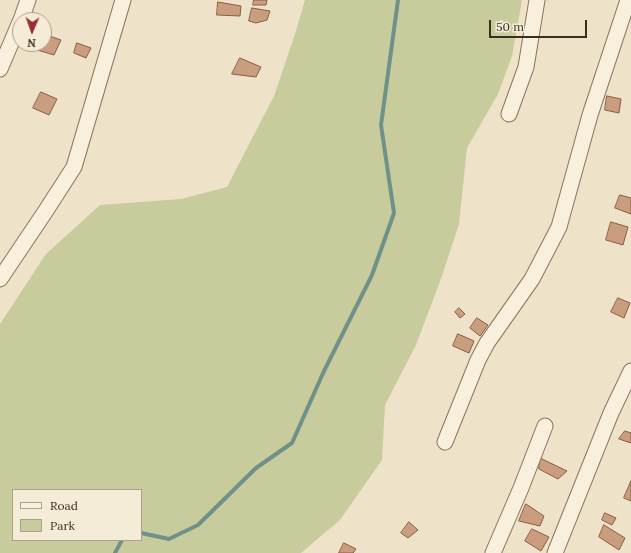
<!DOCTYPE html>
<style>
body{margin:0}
#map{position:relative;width:631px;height:553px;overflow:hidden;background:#eee2c8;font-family:Lora,serif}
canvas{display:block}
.legend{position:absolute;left:12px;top:489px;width:130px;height:52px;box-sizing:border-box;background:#f5ecd8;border:1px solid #aba08e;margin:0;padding:5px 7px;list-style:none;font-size:12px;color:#3b2d20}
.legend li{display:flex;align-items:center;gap:8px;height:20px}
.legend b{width:20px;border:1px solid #aba08e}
.north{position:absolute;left:12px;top:12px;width:40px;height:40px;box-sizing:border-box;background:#f5ecd8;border:1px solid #aba08e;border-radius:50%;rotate:182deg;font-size:11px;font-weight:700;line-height:16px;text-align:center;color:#3b2d20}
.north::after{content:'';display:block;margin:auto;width:14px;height:18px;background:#982e31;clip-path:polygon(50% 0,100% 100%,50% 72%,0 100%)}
.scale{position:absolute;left:489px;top:20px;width:98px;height:18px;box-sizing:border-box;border:2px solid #3b2d20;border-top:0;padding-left:5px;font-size:12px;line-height:14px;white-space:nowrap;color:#3b2d20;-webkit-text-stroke:3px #f5ecd8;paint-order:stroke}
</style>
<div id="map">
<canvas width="631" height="553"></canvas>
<ul class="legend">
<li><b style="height:5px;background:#f8efdc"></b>Road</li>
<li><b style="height:11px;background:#c8cc9c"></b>Park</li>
</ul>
<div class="north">N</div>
<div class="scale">50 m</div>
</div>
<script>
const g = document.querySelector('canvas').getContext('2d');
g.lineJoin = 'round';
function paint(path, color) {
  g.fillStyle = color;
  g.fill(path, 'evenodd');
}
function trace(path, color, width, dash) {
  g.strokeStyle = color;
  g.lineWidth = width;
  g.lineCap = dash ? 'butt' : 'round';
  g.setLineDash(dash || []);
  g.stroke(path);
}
const green = new Path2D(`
 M305 0H522L512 56 498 94 467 148 459 224 442 276 416 345 385 405 382 460 340 520 301 553H0V324L46 254 100 205 181 199 227 187 274 96 296 31ZM13 490H141V540H13Z`);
const stream = new Path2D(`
 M141 533 169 539 198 525 256 468 292 443 324 371 372 275 394 213 381 125 398 0
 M115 553 122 540`);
const building = new Path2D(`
 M254 0H267L266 5H253Z
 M218 2 241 6 240 16 217 15Z
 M252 8 270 11 267 20 256 23 249 21Z
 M44 34 61 40 54 55 34 49 36 44H44Z
 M77 43 91 48 86 58 74 53Z
 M240 58 261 67 256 77 232 74Z
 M41 92 57 99 49 115 33 108Z
 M607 96 621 99 619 113 605 110Z
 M620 195 631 198V214L615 208Z
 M611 222 628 227 623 245 606 240Z
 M618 298 630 303 624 318 611 312Z
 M459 308 465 314 460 318 455 312Z
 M477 318 488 325 480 336 470 328Z
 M458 334 474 341 469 353 453 346Z
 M625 431 631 433V443L619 439Z
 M540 458 567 471 558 479 539 469Z
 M631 481V501L624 498Z
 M526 504 544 516 540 526 519 521Z
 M605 513 616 518 612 525 602 520Z
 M409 522 418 530 408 538 401 533Z
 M604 525 625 538 619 550 599 537Z
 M532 529 549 537 541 551 525 541Z
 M344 543 356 549 353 553H339Z`);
const minor = new Path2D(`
 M21 20 28 0
 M0 69 20 22
 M509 114 526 67 537 0
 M0 279 45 212 74 167 123 0
 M445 442 478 360 487 343 532 279 559 227 590 115 628 0
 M493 553 521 488 545 426
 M555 553 611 413 631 371`);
paint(green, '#c8cc9c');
trace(stream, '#6f9188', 4);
paint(building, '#cb9d7f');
trace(building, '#895d43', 1);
trace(minor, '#8a745d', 17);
trace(minor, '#f8efdc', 15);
</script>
